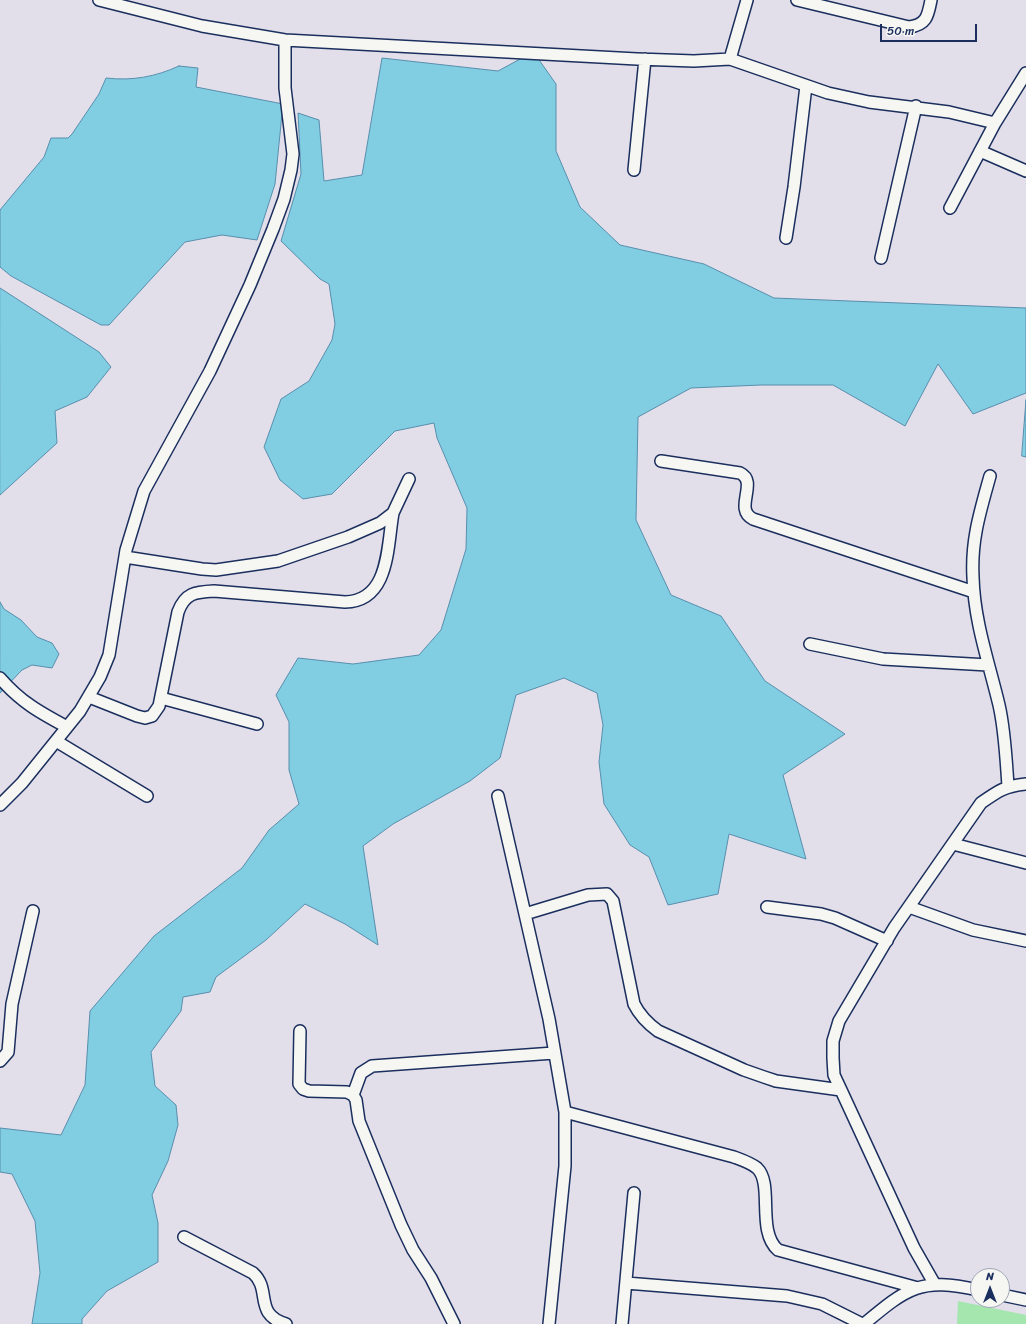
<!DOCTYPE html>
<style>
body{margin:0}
#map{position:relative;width:1026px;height:1324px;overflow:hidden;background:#e2dfea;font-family:Sriracha,sans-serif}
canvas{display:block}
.north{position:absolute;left:970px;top:1268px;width:40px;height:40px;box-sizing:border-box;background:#f6f6f2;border:1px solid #9ea6b7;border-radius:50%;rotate:0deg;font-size:11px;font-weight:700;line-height:16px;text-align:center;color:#1b2f5e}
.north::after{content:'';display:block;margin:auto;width:14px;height:18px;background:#1b2f5e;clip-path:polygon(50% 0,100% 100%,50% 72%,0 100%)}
.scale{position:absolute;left:880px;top:24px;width:97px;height:18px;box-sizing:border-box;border:2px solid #1b2f5e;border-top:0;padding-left:5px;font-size:12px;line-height:14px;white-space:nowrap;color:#1b2f5e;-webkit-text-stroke:3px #f6f6f2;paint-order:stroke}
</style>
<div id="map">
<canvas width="1026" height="1324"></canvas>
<div class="north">N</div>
<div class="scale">50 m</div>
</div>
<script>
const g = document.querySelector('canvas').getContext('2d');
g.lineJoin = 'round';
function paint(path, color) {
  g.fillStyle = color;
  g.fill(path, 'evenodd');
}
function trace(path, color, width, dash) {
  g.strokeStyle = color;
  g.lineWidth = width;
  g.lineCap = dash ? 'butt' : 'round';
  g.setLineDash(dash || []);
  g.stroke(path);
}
const green = new Path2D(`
 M958 1301 1026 1315V1324H957Z`);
const water = new Path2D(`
 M537 57 556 84V151L580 207 620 245 704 264 774 298 1026 308V393L973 414 938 364 905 426 833 385H761L691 388 638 417 636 520 671 595 721 616 765 681 845 734 783 775 806 859 729 834 718 894 668 905 649 857 630 845 604 804 599 762 603 725 597 693 564 678 516 695 500 758 470 781 393 824 363 846 378 945 345 924 305 904 266 940 216 977 210 992 183 997 181 1011 151 1052 155 1086 176 1105 178 1125 168 1161 152 1195 158 1223V1262L107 1291 82 1319V1324H32L40 1273 35 1221 12 1174 0 1172V1128L61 1135 85 1085 90 1011 154 936 242 868 269 830 299 804 289 770V722L276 695 298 658 353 664 419 655 441 630 466 549 467 508 437 438 434 423 395 431 332 494 303 499 280 480 264 447 281 399 309 381 332 340 335 324 329 284 320 279 281 241 301 174 298 113 319 120 324 181 362 175 382 58 498 71 522 58Z
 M179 66 198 68 196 87 283 104 275 184 257 240 222 235 185 242 109 325H101L11 276 0 267V210L44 157 51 138H68L72 134 99 94 106 78C132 81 155 77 179 66Z
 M0 288 99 352 111 367 87 397 55 411 57 443 0 495Z
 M1026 400V457L1022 456Z
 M0 602 4 609 21 620 37 637 52 643 59 654 52 668 32 665 22 670 0 693Z`);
const street = new Path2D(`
 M99 0 202 26 285 40 637 59 694 61 730 59 828 93 869 102 949 112 995 123
 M797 0 909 27C927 25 928 15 931 0
 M730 59 747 0
 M980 151 1026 171
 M634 170 645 59
 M950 208 995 123 1026 73
 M786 238 794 187 806 86
 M881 258 916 106
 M661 461 740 473C759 482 733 509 753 519L974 592
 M990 476C980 512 971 540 973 577 974 621 989 663 999 705 1005 731 1006 759 1008 786
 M125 557 202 569 216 570 278 561 348 537 380 523 393 513 409 479
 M810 644 883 659 988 665
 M0 678C21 702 39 712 67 727
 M89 697 137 716 145 718 152 716 159 706 178 612C185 593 195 592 214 591L345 602C390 601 387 546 393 513
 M161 698 257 724
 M56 741 147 796
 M498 796 549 1019 565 1112V1166L549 1324
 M0 805 22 783 80 711 100 677 109 655 126 550 144 491 210 371 250 285 273 229 284 199 291 170 293 154 285 88V40
 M953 844 1026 863
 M767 907 821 914 835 918 887 941
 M909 907 973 930 1026 941
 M525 914 588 895 607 894 613 901 634 1004C640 1016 647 1023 658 1031L744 1070 764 1077 776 1081 841 1090
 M300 1031 299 1084 303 1089 309 1091 347 1092 353 1095 356 1100 359 1121 401 1225 413 1250 431 1278 454 1324
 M0 1061 8 1052 12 1004 33 911
 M353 1095 361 1073 372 1066 554 1053
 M565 1112 734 1157C742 1160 751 1163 757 1168 774 1184 756 1231 778 1250L918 1288
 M184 1237 253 1273C272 1290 253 1314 286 1324
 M626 1283 787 1296 822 1304 862 1324
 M934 1283 914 1248 841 1090 834 1075 833 1058V1041L839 1021 894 928 981 803C998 791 1005 786 1026 784
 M1002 1295 1026 1300
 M622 1324 634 1193
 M864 1324C907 1288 921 1277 978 1290`);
paint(green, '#a5e6af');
paint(water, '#81cde1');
trace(water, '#588ead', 1);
trace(street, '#1b2f5e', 14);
trace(street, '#f6f6f2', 11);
</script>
